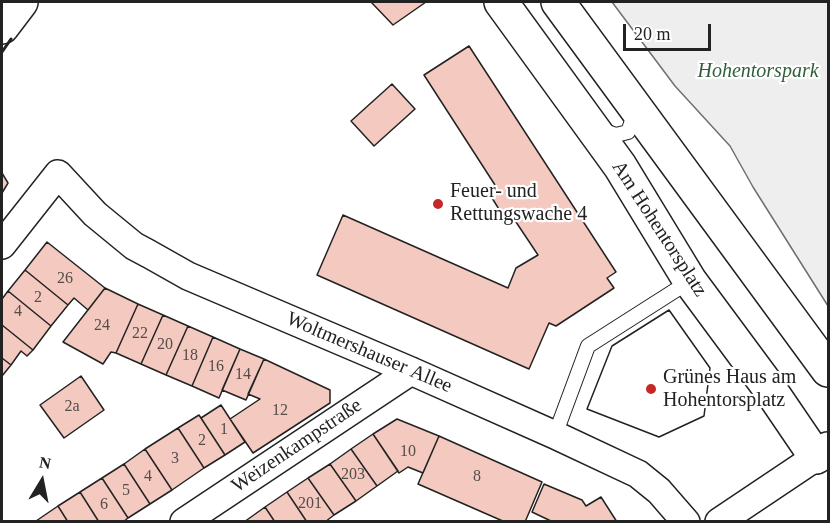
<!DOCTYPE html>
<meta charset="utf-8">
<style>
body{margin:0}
#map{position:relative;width:830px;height:523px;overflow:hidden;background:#fff;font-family:Georgia,serif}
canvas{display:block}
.frame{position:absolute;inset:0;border:3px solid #222;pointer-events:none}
.north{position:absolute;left:12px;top:451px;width:60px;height:60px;-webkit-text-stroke:4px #fff;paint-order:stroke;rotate:10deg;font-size:16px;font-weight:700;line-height:24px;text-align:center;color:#222}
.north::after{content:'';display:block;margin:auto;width:21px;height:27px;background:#222;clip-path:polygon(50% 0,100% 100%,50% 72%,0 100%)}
.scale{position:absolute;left:623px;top:24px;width:88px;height:27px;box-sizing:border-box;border:3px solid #222;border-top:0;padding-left:8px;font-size:18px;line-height:21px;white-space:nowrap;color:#222;-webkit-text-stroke:4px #fff;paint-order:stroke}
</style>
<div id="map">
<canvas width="830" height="523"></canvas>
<div class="frame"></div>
<div class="north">N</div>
<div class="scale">20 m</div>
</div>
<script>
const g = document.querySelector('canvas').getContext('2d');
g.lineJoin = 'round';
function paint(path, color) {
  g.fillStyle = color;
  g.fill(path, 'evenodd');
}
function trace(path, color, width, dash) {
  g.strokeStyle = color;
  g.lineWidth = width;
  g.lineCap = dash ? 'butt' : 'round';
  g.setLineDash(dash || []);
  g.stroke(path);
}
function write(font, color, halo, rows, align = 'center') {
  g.font = font + ' Georgia,serif';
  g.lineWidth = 4.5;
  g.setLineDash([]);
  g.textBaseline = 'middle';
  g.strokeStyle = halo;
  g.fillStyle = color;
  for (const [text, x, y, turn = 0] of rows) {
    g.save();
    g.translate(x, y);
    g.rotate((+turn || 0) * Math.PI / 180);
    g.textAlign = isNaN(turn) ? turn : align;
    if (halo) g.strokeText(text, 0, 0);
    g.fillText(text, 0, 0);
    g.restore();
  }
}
const green = new Path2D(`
 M612 2H828V306L753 187 730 146 675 86Z`);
const building = new Path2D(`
 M371 2H426L393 25Z
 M469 46 616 272 607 278 614 288 556 326 549 323 529 369 317 275 343 215 508 288 516 268 538 255 508 210 502 214 487 190 495 185 424 75Z
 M392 84 415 109 374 146 351 121Z
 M2 173 8 183 2 193Z
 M47 242 105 288 88 310 74 298 68 305 25 270Z
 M25 270 68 305 51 326 8 291Z
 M105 288 138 304 116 353 111 352 103 364 63 342Z
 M8 291 51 326 33 350 2 325V299Z
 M138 304 163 315 141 364 116 353Z
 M669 310 710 368 704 416 659 437 587 409 612 346Z
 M669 310 710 368 704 416 659 437 587 409 612 346Z
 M163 315 188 326 166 375 141 364Z
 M2 325 33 350 27 356 21 351 11 365 2 358Z
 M188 326 213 337 192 386 166 375Z
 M213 337 240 349 219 398 192 386Z
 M240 349 264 359 246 400 222 390Z
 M2 358 11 365 2 376Z
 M264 359 330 390V403L253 453 230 419 260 399 248 394Z
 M81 376 104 410 64 438 40 405Z
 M221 405 245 442 225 455 201 418Z
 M199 415 225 455 204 468 178 428Z
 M397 419 439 436 423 473 408 467 399 473 373 434Z
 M178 428 204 468 172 490 145 449Z
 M373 434 398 471 377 486 351 449Z
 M439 436 542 482 525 522H505L418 484Z
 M145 449 172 490 150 504 124 464Z
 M351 449 377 486 356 501 330 464Z
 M124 464 150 504 128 518 102 478Z
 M330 464 356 501 334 515 308 478Z
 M102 478 128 518 123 522H99L80 492Z
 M308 478 334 515 325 522H307L287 492Z
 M544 484 582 500 586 506 601 497 617 522H553L532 512Z
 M80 492 99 522H68L58 506Z
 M287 492 307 522H275L265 507Z
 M58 506 68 522H36V521Z
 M265 507 275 522H244Z`);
const lane = new Path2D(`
 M602 130 616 135 628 132 632 121V110
 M555 435 588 346 690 281`);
const street = new Path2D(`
 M2 245 58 174 95 214 134 246 149 254 188 276 411 371 555 435 638 474 659 491 686 522
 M184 522 411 371
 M719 522 816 457`);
const secondary = new Path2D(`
 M501 2 620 166 690 281 767 385 816 457 828 449
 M558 2 828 370`);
const highway = new Path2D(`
 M2 27 21 2`);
const wall = new Path2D(`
 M2 52 11 39`);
const markers = [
 [438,204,6,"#c62828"],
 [651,389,6,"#c62828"]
];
const numberNames = [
 ["26",65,279],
 ["2",38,298],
 ["4",18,312],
 ["24",102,326],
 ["22",140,334],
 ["20",165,345],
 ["18",190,356],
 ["16",216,367],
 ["14",243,375],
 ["2a",72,407],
 ["12",280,411],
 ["1",224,430],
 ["2",202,441],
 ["10",408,452],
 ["3",175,459],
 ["203",353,475],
 ["4",148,477],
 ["8",477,477],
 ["5",126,491],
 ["201",310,504],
 ["6",104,505]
];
const parkNames = [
 ["Hohentorspark",758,72]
];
const poiNames = [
 ["Feuer- und",450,192],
 ["Rettungswache 4",450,215],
 ["Grünes Haus am",663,378],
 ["Hohentorsplatz",663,401]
];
const streetNames = [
 ["Am Hohentorsplatz",659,229,57],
 ["Woltmershauser Allee",369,353,23],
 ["Weizenkampstraße",297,446,-34]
];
paint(green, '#eee');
trace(green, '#6f6f6f', 1.5);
paint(building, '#f3c9c0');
trace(building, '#222', 1.5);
trace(lane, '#222', 16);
trace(street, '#222', 30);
trace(secondary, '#222', 36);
trace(highway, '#222', 36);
trace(lane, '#fff', 14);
trace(street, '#fff', 27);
trace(secondary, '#fff', 33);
trace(highway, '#fff', 33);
trace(wall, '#222', 3);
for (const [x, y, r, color] of markers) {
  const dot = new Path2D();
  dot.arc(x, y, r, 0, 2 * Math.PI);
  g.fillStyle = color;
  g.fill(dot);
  trace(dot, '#fff', 2);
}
write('16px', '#564c4a', null, numberNames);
write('italic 20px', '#2f5e38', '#fff', parkNames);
write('20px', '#222', '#fff', poiNames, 'left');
write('20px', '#222', '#fff', streetNames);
</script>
